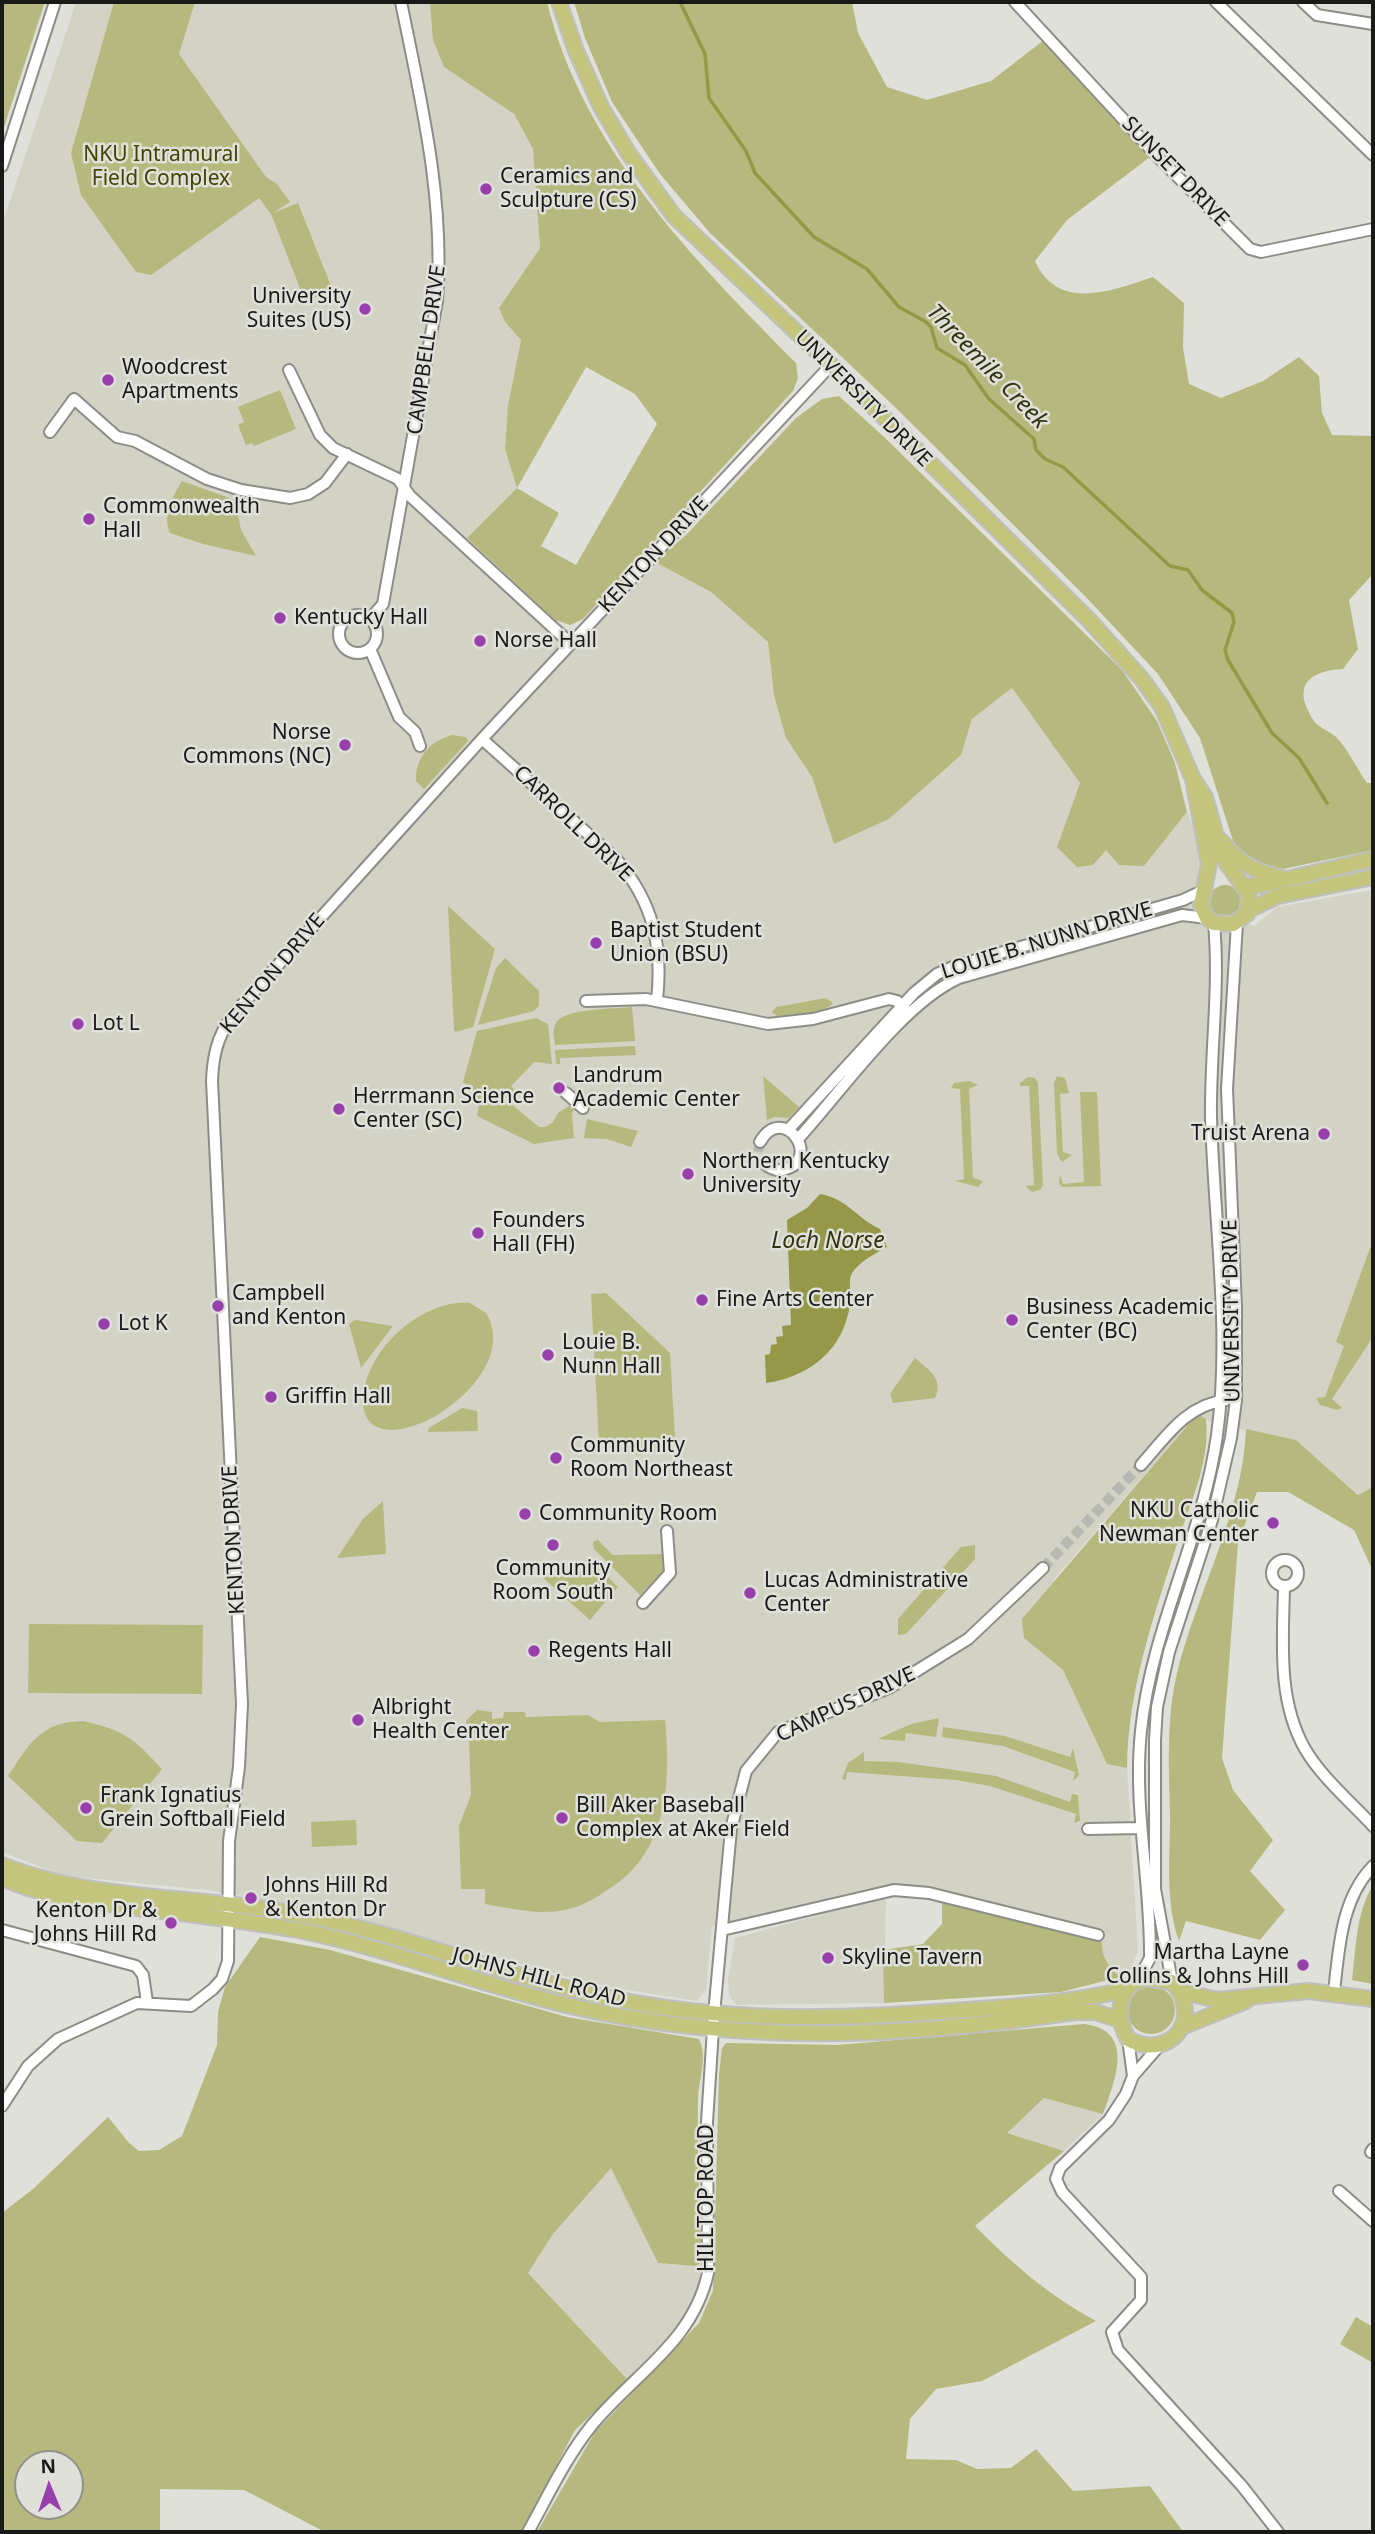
<!DOCTYPE html>
<style>
body{margin:0}
#map{position:relative;width:1375px;height:2534px;overflow:hidden;background:#dfe0d9;font-family:"Noto Sans",sans-serif}
canvas{display:block}
.frame{position:absolute;inset:0;border:4px solid #191a17;pointer-events:none}
.north{position:absolute;left:14px;top:2450px;width:70px;height:70px;box-sizing:border-box;background:#dfe0d9;border:2px solid #90918b;border-radius:50%;rotate:358deg;font-size:19px;font-weight:700;line-height:28px;text-align:center;color:#191a17}
.north::after{content:'';display:block;margin:auto;width:24px;height:32px;background:#973fab;clip-path:polygon(50% 0,100% 100%,50% 72%,0 100%)}
</style>
<div id="map">
<canvas width="1375" height="2534"></canvas>
<div class="frame"></div>
<div class="north">N</div>
</div>
<script>
const g = document.querySelector('canvas').getContext('2d');
g.lineJoin = 'round';
function paint(path, color) {
  g.fillStyle = color;
  g.fill(path, 'evenodd');
}
function trace(path, color, width, dash) {
  g.strokeStyle = color;
  g.lineWidth = width;
  g.lineCap = dash ? 'butt' : 'round';
  g.setLineDash(dash || []);
  g.stroke(path);
}
function write(font, color, halo, rows, align = 'center') {
  g.font = font + ' "Noto Sans",sans-serif';
  g.lineWidth = 5;
  g.setLineDash([]);
  g.textBaseline = 'middle';
  g.strokeStyle = halo;
  g.fillStyle = color;
  for (const [text, x, y, turn = 0] of rows) {
    g.save();
    g.translate(x, y);
    g.rotate((+turn || 0) * Math.PI / 180);
    g.textAlign = isNaN(turn) ? turn : align;
    if (halo) g.strokeText(text, 0, 0);
    g.fillText(text, 0, 0);
    g.restore();
  }
}
const built = new Path2D(`
 M76 2H430L444 67 514 114 533 149 538 195 540 248 499 308 505 322 521 340 508 405 505 449 517 488 467 539 555 620 582 640 655 562 711 592 768 642 774 696 786 738 812 777 834 844 889 819 960 755 972 719 1012 688 1080 783 1057 847 1106 850 1144 866 1187 812 1198 839 1203 860 1194 907 1206 926 1219 932H1230L1247 923 1254 926 1277 907 1373 890V1487L1359 1495 1296 1440 1212 1423 1201 1416 1193 1419 1055 1578 1024 1638 1063 1670 1107 1763 1127 1768 1138 1951 1130 1970 1120 1977 1109 1967 1101 1951 1102 1931 919 1886 900 1885 870 1888 712 1926 706 1989 697 2001 597 1985 315 1907 206 1890 78 1877 54 1872 2 1852V225Z
 M886 1897 884 2003 736 2005 729 1995 728 1980 735 1938Z
 M1044 2098 1103 2114 1064 2151 1007 2133Z
 M611 2167 658 2263 696 2266 701 2262 698 2292 680 2324 628 2380 528 2273 553 2234Z`);
const green = new Path2D(`
 M2 2H45L2 133Z
 M114 2H195L179 54 266 177 277 184 290 202 273 213 298 203 333 291 305 301 271 214 259 198 151 275 136 272 81 195 71 153Z
 M430 2H547C583 148 693 259 796 363L798 378 793 391 583 619 570 625 555 620 467 538 517 488 505 449 508 405 521 340 505 322 499 308 540 248 533 149 514 114 444 67 433 40ZM586 367 635 394 657 424 576 565 541 546 559 513 517 488Z
 M574 2H852L858 33 887 87 927 100 991 81 1044 40 1150 157 1067 220 1035 261C1058 312 1111 291 1153 277L1184 303 1183 347 1189 384 1221 398 1263 381 1299 357 1319 376 1322 413 1332 435 1373 436V574L1349 600 1358 649 1343 669C1308 671 1291 686 1314 721 1319 728 1330 731 1336 737 1348 749 1357 769 1367 783H1373V850L1283 869 1250 863 1235 847 1200 738 1158 674 1085 596 896 408 710 233 660 174 612 102 585 38Z
 M280 390 296 429 254 446 252 443 246 445 238 425 244 422 238 407Z
 M839 396 884 437 1122 670 1157 721 1175 763 1187 812 1144 866 1119 865 1106 850 1093 865 1077 867 1057 847 1080 783 1012 688 972 719 961 755 889 819 834 844 812 777 786 738 774 696 768 642 711 592 655 562 687 534 796 418 822 399Z
 M182 481 235 500 241 530 256 556 203 544 170 533C162 516 173 495 182 481Z
 M452 735 466 737 468 741 424 789 416 781C415 757 431 741 452 735Z
 M1209 901a16 16 0 1 1 32 0a16 16 0 1 1-32 0Z
 M448 906 495 949 473 1027 456 1032 454 1030Z
 M505 958 539 991V1006L534 1011 478 1025 496 968Z
 M826 998 833 1003C823 1015 792 1015 777 1016L772 1012 776 1007Z
 M632 1007 635 1041 555 1045C554 1038 552 1030 556 1023 564 1008 615 1009 632 1007Z
 M536 1018 548 1024 552 1064 534 1062 511 1086 518 1094 515 1097 478 1100 474 1091 463 1082 477 1031Z
 M635 1046 636 1055 560 1058V1064H556L555 1050Z
 M763 1076 799 1107 789 1118 775 1117 767 1120Z
 M1057 1076 1065 1078 1069 1093 1060 1094 1063 1152 1072 1155 1062 1162 1057 1154 1054 1083Z
 M1028 1077 1035 1078 1038 1083 1043 1185 1040 1190 1032 1192 1025 1186 1034 1185 1029 1086H1020V1083Z
 M969 1081 978 1085 969 1089 973 1178 983 1181 978 1187 955 1181 964 1179 960 1089 951 1088 954 1083Z
 M1080 1092H1097L1101 1186 1062 1187 1059 1183 1060 1175 1063 1184 1084 1182Z
 M509 1102 539 1127H546L553 1122 558 1113 572 1104 575 1107 572 1114 574 1138 534 1144 477 1116 479 1105Z
 M587 1119 638 1131 631 1147 607 1139 584 1138Z
 M1370 1248 1373 1249V1337L1332 1399 1342 1408 1337 1410 1320 1405 1316 1398 1325 1397 1344 1346 1336 1342Z
 M606 1293 670 1353 675 1438C659 1464 621 1454 599 1444L591 1294Z
 M470 1303 486 1313C530 1384 359 1482 363 1397 365 1374 378 1352 394 1336 413 1317 442 1300 470 1303Z
 M355 1320 393 1326 361 1368 349 1324Z
 M915 1358C929 1370 944 1379 935 1398L893 1403 890 1394Z
 M462 1408 477 1411 478 1431 428 1432 429 1428Z
 M1201 1416 1206 1419C1211 1461 1189 1506 1177 1544 1153 1618 1128 1690 1127 1768L1107 1764 1063 1670 1024 1638 1022 1619 1193 1419Z
 M1246 1429 1296 1440 1358 1495 1373 1487V1571L1354 1530 1288 1492H1257L1238 1543 1222 1758 1233 1790 1273 1840 1250 1871 1285 1910 1260 1940 1186 1921 1179 1941C1165 1902 1170 1857 1170 1815 1169 1769 1166 1719 1177 1673 1197 1592 1243 1512 1246 1429Z
 M383 1501 386 1554 337 1558 363 1519Z
 M598 1540 613 1555 664 1554 665 1569 640 1595 594 1549 593 1542Z
 M975 1545V1559L906 1634 898 1635V1619L961 1547Z
 M598 1567 618 1587 590 1620 541 1576 590 1573Z
 M29 1624 203 1625 202 1694 28 1693Z
 M477 1710 492 1712V1719L503 1718 504 1712H525L526 1717 588 1715 600 1722 665 1720C671 1783 668 1852 609 1889 596 1898 581 1907 565 1910 538 1915 512 1909 485 1904V1889H461L459 1826 471 1795 469 1741 475 1740 473 1729 469 1731 466 1721Z
 M939 1718 936 1737 906 1733 905 1741 878 1739 911 1724Z
 M83 1721C126 1731 133 1738 162 1769L102 1843 77 1841 8 1776C30 1743 40 1722 83 1721Z
 M943 1727 1005 1736 1070 1757 1073 1748 1079 1775 1073 1781 1075 1772 1003 1746 942 1737Z
 M864 1752V1761L899 1762 996 1776 1070 1802 1072 1794 1078 1795 1080 1821 1074 1823 1076 1814 990 1786 956 1780 847 1772 846 1780 842 1779 848 1763Z
 M356 1820 357 1845 312 1847 311 1822Z
 M1373 1885V1984L1352 1980C1356 1949 1356 1912 1373 1885Z
 M942 1903 1102 1942C1101 1957 1109 1967 1120 1977L1061 1992 884 2003 883 1950 923 1944 942 1924Z
 M260 1937 330 1950 567 2017 699 2039C708 2059 699 2077 698 2098 697 2153 700 2207 701 2262L696 2266 658 2263 611 2168 553 2234 528 2273 628 2380 575 2430 521 2532H325L244 2490 160 2489V2532H2V2213L33 2189 108 2117 129 2143 139 2151 159 2150 182 2136 217 2045 218 2012 225 1987ZM70 2464V2506H28V2464Z
 M1127 2010a24 24 0 1 1 48 0a24 24 0 1 1-48 0Z
 M1084 2024C1136 2030 1115 2081 1103 2114L1044 2098 1007 2133 1064 2151 975 2226C1011 2263 1051 2297 1096 2321L982 2381 936 2389 910 2419 906 2459 956 2460 977 2469 1011 2468 1036 2449 1073 2491 1150 2486 1183 2532H537L595 2432 699 2323 713 2291 719 2075 722 2048 726 2043 837 2045Z
 M1356 2317 1373 2327V2363L1340 2344Z`);
const water = new Path2D(`
 M820 1194C848 1199 855 1217 880 1229L887 1247C875 1254 861 1260 852 1273 848 1280 851 1295 850 1304 844 1350 809 1377 766 1383L765 1355 770 1354 771 1345 777 1344 776 1337 783 1336 782 1326 791 1325 787 1220 807 1208Z`);
const stream = new Path2D(`
 M680 2 705 54 709 98 746 151 755 173 814 237 867 269 899 307 926 322 931 327 937 348 965 365 989 399 1034 439 1036 450 1045 459 1063 467 1170 566 1188 570 1202 590 1232 613 1234 622 1225 650 1228 660 1272 733 1299 758 1327 803`);
const minorTunnel = new Path2D(`
 M760 1142 758 1153 765 1164
 M1043 1568 1141 1465`);
const minor = new Path2D(`
 M1015 2 1158 157 1250 249 1261 252 1373 229
 M1216 2 1373 155
 M1303 2 1317 15 1373 24
 M2 166 55 2
 M289 370 320 435 333 448 398 479 410 496 571 644
 M50 432 74 399 117 437 135 441 207 479 241 490 290 498 308 494 325 483 347 454
 M339 634a19 19 0 1 1 38 0a19 19 0 1 1-38 0Z
 M370 619 383 604 437 301C445 199 421 101 401 2
 M370 649 399 717 415 732 420 746
 M482 739 617 860C653 902 663 946 657 1000
 M586 1001 646 999 768 1024 813 1019 889 999 897 1001 906 1010
 M566 1093 583 1108
 M788 1130 914 993 937 974 955 966 1183 900 1202 891
 M798 1139C841 1092 903 1003 959 978L1182 915 1207 918
 M760 1142C783 1102 822 1158 786 1169 778 1172 771 1169 765 1164
 M1141 1465C1166 1437 1186 1405 1226 1400
 M1272 1573a13 13 0 1 1 26 0a13 13 0 1 1-26 0Z
 M1284 1586C1283 1641 1277 1700 1305 1749 1322 1778 1351 1802 1373 1826
 M643 1603 670 1573 667 1531
 M1088 1829 1141 1828
 M2 1930 136 1966 143 1975 147 2002
 M722 1930 894 1890 929 1893 1098 1935
 M1138 1980 1150 1958C1151 1882 1133 1807 1141 1731 1151 1629 1203 1536 1217 1435 1231 1333 1214 1221 1211 1118 1210 1053 1220 988 1214 923
 M1172 1982 1155 1889V1740L1157 1707 1169 1652 1212 1520 1231 1438 1236 1400V1308L1227 1089 1237 923
 M1334 1992C1339 1948 1341 1899 1373 1866
 M1128 2039 1133 2076
 M1160 2045 1133 2076 1126 2094 1109 2120 1060 2168 1056 2179 1062 2192 1141 2277V2300L1112 2332 1118 2350 1242 2486 1278 2532
 M2 2106 28 2066 58 2039 137 2003 191 2006 213 1989 222 1979 228 1961 229 1841 239 1767 242 1704 212 1081C213 1056 217 1038 231 1017L482 739 831 365
 M1371 2152 1373 2149
 M1339 2191 1373 2221
 M528 2532C548 2496 566 2457 592 2425 634 2374 693 2342 708 2273L707 2122 714 2014 731 1829 746 1771 778 1732 889 1688 968 1639 1043 1568`);
const major = new Path2D(`
 M559 2 576 51 601 107 629 154 674 216 831 365 1088 619 1141 678 1162 707 1193 779 1205 797 1222 857 1249 894 1247 914 1233 924 1214 923 1207 918 1201 905 1209 864 1193 779
 M1219 839C1242 865 1249 869 1282 878
 M1245 886 1262 885 1373 859
 M1249 910 1278 896 1373 877
 M2 1865C98 1903 206 1895 307 1916 399 1934 487 1969 578 1991 701 2021 812 2021 937 2012 1001 2008 1063 2004 1125 1990
 M2 1878C49 1899 96 1902 146 1909 197 1915 248 1921 298 1930 388 1948 473 1982 562 2004 733 2045 902 2038 1075 2012H1095L1120 2020
 M1147 1978 1172 1982C1205 2018 1170 2062 1128 2039 1115 2016 1117 1984 1147 1978Z
 M1180 1991 1217 2000 1308 1991 1373 1999
 M1182 2027 1246 2001`);
const markers = [
 [486,189,7,"#973fab"],
 [365,309,7,"#973fab"],
 [108,380,7,"#973fab"],
 [89,519,7,"#973fab"],
 [280,618,7,"#973fab"],
 [480,641,7,"#973fab"],
 [345,745,7,"#973fab"],
 [596,943,7,"#973fab"],
 [78,1024,7,"#973fab"],
 [559,1088,7,"#973fab"],
 [339,1109,7,"#973fab"],
 [1324,1134,7,"#973fab"],
 [688,1174,7,"#973fab"],
 [478,1233,7,"#973fab"],
 [702,1300,7,"#973fab"],
 [218,1306,7,"#973fab"],
 [1012,1320,7,"#973fab"],
 [104,1324,7,"#973fab"],
 [548,1355,7,"#973fab"],
 [271,1397,7,"#973fab"],
 [556,1458,7,"#973fab"],
 [525,1514,7,"#973fab"],
 [1273,1523,7,"#973fab"],
 [553,1545,7,"#973fab"],
 [750,1593,7,"#973fab"],
 [534,1651,7,"#973fab"],
 [358,1720,7,"#973fab"],
 [86,1808,7,"#973fab"],
 [562,1818,7,"#973fab"],
 [251,1898,7,"#973fab"],
 [171,1923,7,"#973fab"],
 [828,1958,7,"#973fab"],
 [1303,1965,7,"#973fab"]
];
const parkNames = [
 ["NKU Intramural",161,155],
 ["Field Complex",161,179]
];
const streetNames = [
 ["SUNSET DRIVE",1175,172,46],
 ["CAMPBELL DRIVE",427,350,-82],
 ["UNIVERSITY DRIVE",863,399,45],
 ["KENTON DRIVE",654,555,-47],
 ["CARROLL DRIVE",573,824,44],
 ["LOUIE B. NUNN DRIVE",1047,941,-17],
 ["KENTON DRIVE",273,974,-50],
 ["UNIVERSITY DRIVE",1232,1311,-91],
 ["KENTON DRIVE",234,1540,-93],
 ["CAMPUS DRIVE",846,1705,-25],
 ["JOHNS HILL ROAD",539,1978,15],
 ["HILLTOP ROAD",707,2198,-90]
];
const poiNames = [
 ["Ceramics and",500,177],
 ["Sculpture (CS)",500,201],
 ["University",351,297,"right"],
 ["Suites (US)",351,321,"right"],
 ["Woodcrest",122,368],
 ["Apartments",122,392],
 ["Commonwealth",103,507],
 ["Hall",103,531],
 ["Kentucky Hall",294,618],
 ["Norse Hall",494,641],
 ["Norse",331,733,"right"],
 ["Commons (NC)",331,757,"right"],
 ["Baptist Student",610,931],
 ["Union (BSU)",610,955],
 ["Lot L",92,1024],
 ["Landrum",573,1076],
 ["Academic Center",573,1100],
 ["Herrmann Science",353,1097],
 ["Center (SC)",353,1121],
 ["Truist Arena",1310,1134,"right"],
 ["Northern Kentucky",702,1162],
 ["University",702,1186],
 ["Founders",492,1221],
 ["Hall (FH)",492,1245],
 ["Campbell",232,1294],
 ["and Kenton",232,1318],
 ["Fine Arts Center",716,1300],
 ["Business Academic",1026,1308],
 ["Center (BC)",1026,1332],
 ["Lot K",118,1324],
 ["Louie B.",562,1343],
 ["Nunn Hall",562,1367],
 ["Griffin Hall",285,1397],
 ["Community",570,1446],
 ["Room Northeast",570,1470],
 ["NKU Catholic",1259,1511,"right"],
 ["Newman Center",1259,1535,"right"],
 ["Community Room",539,1514],
 ["Community",553,1569,"center"],
 ["Room South",553,1593,"center"],
 ["Lucas Administrative",764,1581],
 ["Center",764,1605],
 ["Regents Hall",548,1651],
 ["Albright",372,1708],
 ["Health Center",372,1732],
 ["Frank Ignatius",100,1796],
 ["Grein Softball Field",100,1820],
 ["Bill Aker Baseball",576,1806],
 ["Complex at Aker Field",576,1830],
 ["Johns Hill Rd",265,1886],
 ["& Kenton Dr",265,1910],
 ["Kenton Dr &",157,1911,"right"],
 ["Johns Hill Rd",157,1935,"right"],
 ["Martha Layne",1289,1953,"right"],
 ["Collins & Johns Hill",1289,1977,"right"],
 ["Skyline Tavern",842,1958]
];
const waterNames = [
 ["Threemile Creek",987,367,46],
 ["Loch Norse",828,1241]
];
paint(built, '#d2d3c5');
paint(green, '#b6b97d');
paint(water, '#959846');
trace(stream, '#959846', 3.5);
trace(minorTunnel, '#b7b8b2', 10, [10, 5]);
trace(minor, '#8c8d87', 14);
trace(major, '#bfbfbe', 18);
trace(minor, '#fff', 10);
trace(major, '#c4c57c', 14);
for (const [x, y, r, color] of markers) {
  const dot = new Path2D();
  dot.arc(x, y, r, 0, 2 * Math.PI);
  g.fillStyle = color;
  g.fill(dot);
  trace(dot, '#dfe0d9', 2.5);
}
write('21px', '#434400', '#dfe0d9', parkNames);
write('21px', '#191a17', '#dfe0d9', streetNames);
write('21px', '#191a17', '#dfe0d9', poiNames, 'left');
write('italic 23px', '#31320e', '#dfe0d9', waterNames);
</script>
